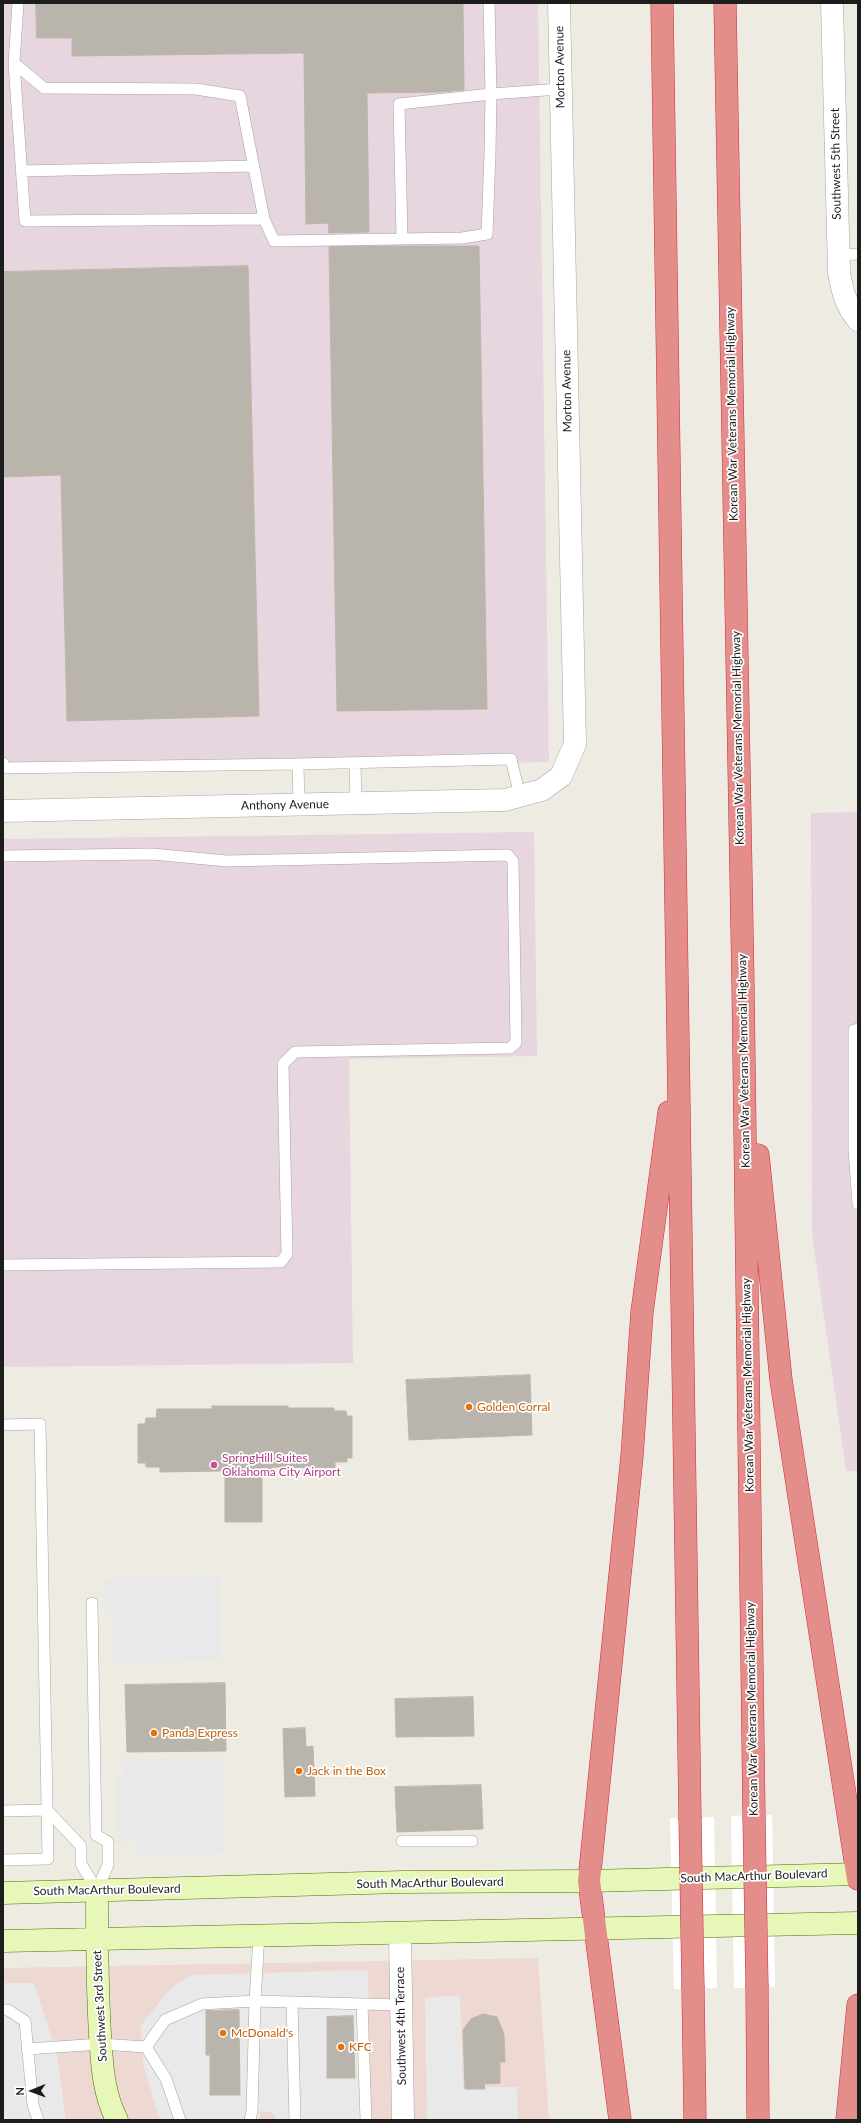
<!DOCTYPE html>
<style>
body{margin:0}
#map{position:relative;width:861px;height:2123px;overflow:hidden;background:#eeece2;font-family:Lato,sans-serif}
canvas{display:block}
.frame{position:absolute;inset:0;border:4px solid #1d1d1d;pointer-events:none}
.north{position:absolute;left:12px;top:2071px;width:40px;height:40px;-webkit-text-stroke:3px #fff;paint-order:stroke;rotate:269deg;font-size:11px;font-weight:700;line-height:16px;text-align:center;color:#1d1d1d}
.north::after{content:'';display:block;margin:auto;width:14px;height:18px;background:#1d1d1d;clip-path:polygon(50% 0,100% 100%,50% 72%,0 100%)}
</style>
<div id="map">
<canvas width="861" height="2123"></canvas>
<div class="frame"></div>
<div class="north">N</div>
</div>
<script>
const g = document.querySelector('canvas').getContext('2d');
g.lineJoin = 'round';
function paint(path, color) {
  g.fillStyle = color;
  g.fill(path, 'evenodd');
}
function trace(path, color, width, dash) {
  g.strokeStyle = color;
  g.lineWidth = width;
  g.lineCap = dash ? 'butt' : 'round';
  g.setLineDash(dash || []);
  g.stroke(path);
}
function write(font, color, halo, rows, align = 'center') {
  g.font = font + ' Lato,sans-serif';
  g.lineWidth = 3.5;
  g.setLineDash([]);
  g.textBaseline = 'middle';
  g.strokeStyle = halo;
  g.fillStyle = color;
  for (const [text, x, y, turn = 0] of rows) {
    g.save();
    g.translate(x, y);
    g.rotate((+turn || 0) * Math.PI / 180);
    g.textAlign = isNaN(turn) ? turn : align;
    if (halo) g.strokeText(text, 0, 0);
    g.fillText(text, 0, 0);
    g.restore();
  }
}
const commercial = new Path2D(`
 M538 1958 549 2120H3V1968Z`);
const industrial = new Path2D(`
 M3 3H538L549 762 3 773Z
 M858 812V1471H846L812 1234 811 813Z
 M534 832 537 1056 349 1059 353 1363 3 1367V839Z`);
const parking = new Path2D(`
 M220 1577 221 1660 111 1662V1612H104L103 1579Z
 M223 1758 225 1853 137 1855V1841L117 1842 116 1776 123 1775 122 1759Z
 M368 1970 370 2120H277L271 2112 260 2111V2120H162L157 2111 143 2063 141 2025 171 1988 191 1975Z
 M3 1983H34L57 2055 66 2120H3Z
 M460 1995 463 2087H517L518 2120H427L425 1998Z`);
const pier = new Path2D(`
 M772 1815 775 1987 734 1988 731 1816Z
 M714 1817 717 1988 674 1989 670 1818Z`);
const building = new Path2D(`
 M36 3H463L464 90 441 92 367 93 369 232 329 233 328 223 306 224 304 53 72 56V38H37Z
 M369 246H479L487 709 337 711 329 247Z
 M248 266 259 716 67 721 61 475 3 477V272Z
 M530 1375 532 1435 409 1440 406 1380Z
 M212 1406H288V1408H334V1411H346L347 1416H352V1458H347V1462H335V1468L273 1467V1470H262V1522H225V1471L160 1472V1467H146V1463H138V1424H145L146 1418H156L157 1409H212Z
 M225 1683 226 1751 127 1752 125 1685Z
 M473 1697 474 1736 396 1737 395 1699Z
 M305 1728 306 1747 313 1746 315 1796 285 1797 283 1729Z
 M481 1785 483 1829 397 1832 395 1787Z
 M239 2010 240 2095H210V2055H206V2011Z
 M483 2014 497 2017 504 2034 505 2062H500V2083L484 2084 485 2089H465L463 2030 471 2019Z
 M353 2016 355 2078H327V2017Z`);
const service = new Path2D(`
 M18 3 14 63 44 88 196 89 240 96 264 219 274 241 462 238 487 234 490 153 491 94 399 104 402 239
 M489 3 491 94 560 89
 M14 63 25 221 264 219
 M21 171 253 166
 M838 255 858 254
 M3 763V768L298 764 299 804
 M355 763 356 803
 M298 764 511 759 520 796
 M3 856 152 854 227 861 508 855 513 861 516 1043 510 1048 295 1052 283 1064 287 1254 281 1262 3 1265
 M858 1029 854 1030V1150L858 1204
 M3 1425 40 1424 48 1859 3 1860
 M92 1603 96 1835
 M3 1811 47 1810 81 1846V1864L97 1890
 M96 1835 108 1842V1865L97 1890
 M402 1841H472
 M292 2002 295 2120
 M362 2004 366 2120
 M3 2010H8L25 2021 33 2105 38 2120
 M146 2047 166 2079 180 2120
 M27 2049 101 2044 146 2047 165 2020 202 2004 255 2001 259 1935
 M250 2120 252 2111 255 2001 401 2005`);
const minor = new Path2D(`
 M3 811 505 800 542 790 561 776 575 744 559 3
 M400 1933 403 2120`);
const tertiary = new Path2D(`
 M832 3 839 272C842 290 846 306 858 320`);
const secondary = new Path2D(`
 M97 1890C97 1938 97 1986 100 2034 102 2064 103 2093 117 2120
 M3 1893 403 1882 589 1881 858 1874
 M3 1941 858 1923`);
const motorway = new Path2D(`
 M662 3 690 1817
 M725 3 743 984 754 1816
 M758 1155 781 1380 858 1879
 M757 1987 758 2120
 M693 1988 695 2120
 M620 2120 589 1881 632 1456 642 1312 669 1112
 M847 2120 858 2005`);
const motorwayBridge = new Path2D(`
 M754 1816 757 1987
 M690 1817 693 1988`);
const markers = [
 [469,1407,4,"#e8710a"],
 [214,1465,4,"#d1479c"],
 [154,1733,4,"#e8710a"],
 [299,1771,4,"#e8710a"],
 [223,2033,4,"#e8710a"],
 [341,2047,4,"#e8710a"]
];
const streetNames = [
 ["Morton Avenue",560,67,-91],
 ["Southwest 5th Street",836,164,-91],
 ["Morton Avenue",567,391,-91],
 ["Korean War Veterans Memorial Highway",732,414,-91],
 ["Korean War Veterans Memorial Highway",738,738,-91],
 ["Anthony Avenue",285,805,-1],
 ["Korean War Veterans Memorial Highway",744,1061,-91],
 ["Korean War Veterans Memorial Highway",748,1385,-91],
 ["Korean War Veterans Memorial Highway",752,1709,-91],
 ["South MacArthur Boulevard",754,1876,-2],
 ["South MacArthur Boulevard",430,1883,-1],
 ["South MacArthur Boulevard",107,1890,-1],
 ["Southwest 3rd Street",100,2006,-93],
 ["Southwest 4th Terrace",401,2026,-91]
];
const foodNames = [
 ["Golden Corral",477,1407],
 ["Panda Express",162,1733],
 ["Jack in the Box",307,1771],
 ["McDonald's",231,2033],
 ["KFC",349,2047]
];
const hotelNames = [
 ["SpringHill Suites",222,1458],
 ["Oklahoma City Airport",222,1472]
];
paint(commercial, '#eed9d2');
paint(industrial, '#e7d5df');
paint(parking, '#e9e9e9');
paint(pier, '#fff');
paint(building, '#bab5ac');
trace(building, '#bfb6a5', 1);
trace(service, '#a4a4a4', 12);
trace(minor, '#a4a4a4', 23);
trace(tertiary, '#a4a4a4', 23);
trace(secondary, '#4e7008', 23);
trace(motorway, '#d3283d', 23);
trace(service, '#fff', 11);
trace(minor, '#fff', 22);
trace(tertiary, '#fff', 22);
trace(secondary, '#e6f7b7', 22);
trace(motorway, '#e48e8b', 22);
trace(motorwayBridge, '#d3283d', 23, []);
trace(motorwayBridge, '#e48e8b', 22);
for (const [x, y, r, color] of markers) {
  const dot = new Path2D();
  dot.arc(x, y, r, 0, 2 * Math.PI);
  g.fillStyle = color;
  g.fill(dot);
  trace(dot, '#fff', 1.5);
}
write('12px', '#1d1d1d', '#fff', streetNames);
write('12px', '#c56008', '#fff', foodNames, 'left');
write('12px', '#b23c85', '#fff', hotelNames, 'left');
</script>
